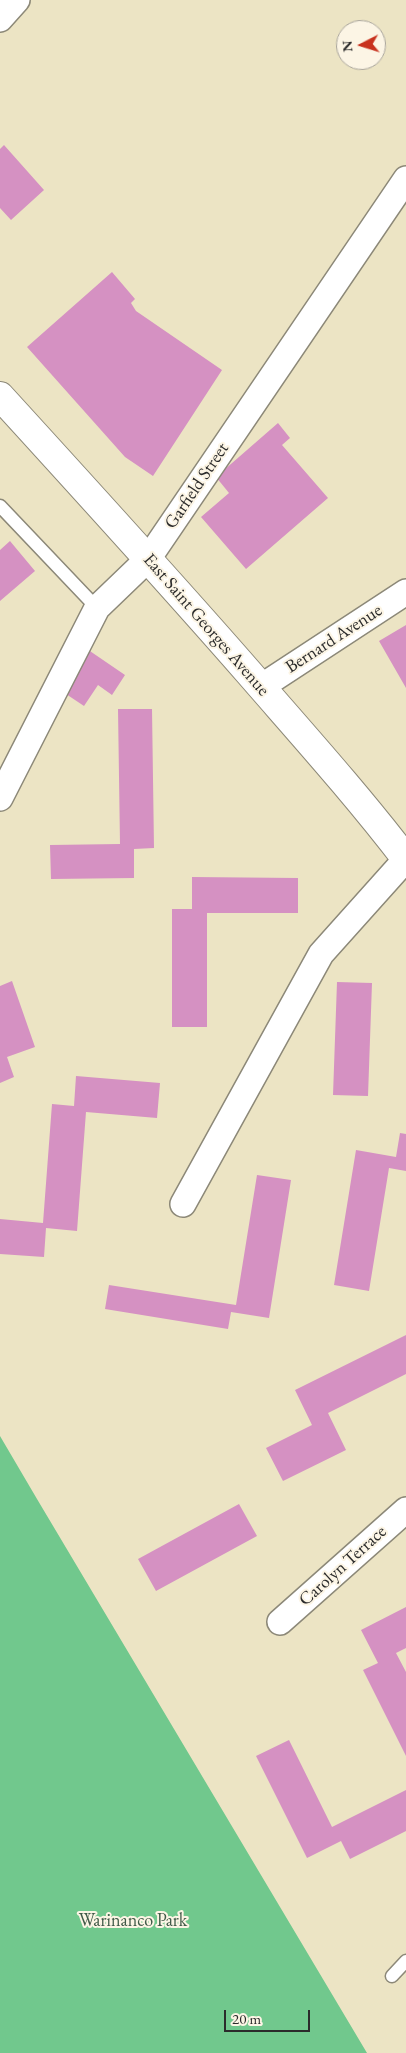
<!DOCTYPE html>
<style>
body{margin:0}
#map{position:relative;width:406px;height:2053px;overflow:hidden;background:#ece4c4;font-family:"EB Garamond",serif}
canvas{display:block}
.north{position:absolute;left:336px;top:20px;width:50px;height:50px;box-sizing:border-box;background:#fcf5e5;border:1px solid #a8a49b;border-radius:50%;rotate:265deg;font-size:14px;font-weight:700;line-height:20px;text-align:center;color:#2b2b2b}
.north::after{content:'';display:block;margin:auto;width:18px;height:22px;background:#c8321e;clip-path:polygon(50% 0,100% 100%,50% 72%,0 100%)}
.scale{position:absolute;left:224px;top:2010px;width:86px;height:22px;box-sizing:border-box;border:2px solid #2b2b2b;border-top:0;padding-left:6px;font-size:15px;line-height:18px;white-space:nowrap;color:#2b2b2b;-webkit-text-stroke:4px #fcf5e5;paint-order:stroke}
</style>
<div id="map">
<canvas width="406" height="2053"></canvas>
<div class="north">N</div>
<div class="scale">20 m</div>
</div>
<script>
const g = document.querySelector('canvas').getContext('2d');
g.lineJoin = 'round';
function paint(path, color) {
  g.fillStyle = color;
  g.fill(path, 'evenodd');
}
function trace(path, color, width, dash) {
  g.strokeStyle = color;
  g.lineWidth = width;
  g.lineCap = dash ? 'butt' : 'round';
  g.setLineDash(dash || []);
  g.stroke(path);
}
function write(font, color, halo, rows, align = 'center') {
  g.font = font + ' "EB Garamond",serif';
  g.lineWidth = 4;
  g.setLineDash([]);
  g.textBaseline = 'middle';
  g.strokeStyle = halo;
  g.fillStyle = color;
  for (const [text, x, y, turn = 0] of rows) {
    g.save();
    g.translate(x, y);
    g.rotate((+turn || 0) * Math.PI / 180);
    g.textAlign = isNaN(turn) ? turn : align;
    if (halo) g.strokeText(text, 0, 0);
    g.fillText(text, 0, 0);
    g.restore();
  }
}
const green = new Path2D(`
 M0 1436 37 1499 367 2053H0Z`);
const building = new Path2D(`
 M4 145 44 190 11 220 0 208V149Z
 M112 272 135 299 131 303 136 311 222 370 153 476 125 457 27 347Z
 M278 423 290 438 282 445 328 498 246 569 201 517 229 493 216 477Z
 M10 541 35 571 0 601V550Z
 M406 625V688L379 641Z
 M84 647 125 675 112 695 98 685 84 706 57 688Z
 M118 709H152L154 848 134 849V878L51 879 50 845 120 844Z
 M192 877 298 878V913H207V1027H172V909H192Z
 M12 981 35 1047 7 1057 14 1077 0 1083V986Z
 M337 982 372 983 368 1096 333 1095Z
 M76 1076 160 1083 157 1118 86 1112 77 1231 46 1228 44 1257 0 1254V1219L43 1223 52 1104 74 1106Z
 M400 1133 406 1134V1171L389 1168 369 1291 334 1285 356 1150 396 1157Z
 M257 1175 291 1180 269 1318 231 1312 228 1329 105 1309 109 1285 236 1305Z
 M406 1335V1374L328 1413 346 1450 283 1481 266 1448 312 1425 295 1390Z
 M239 1504 257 1536 156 1591 138 1559Z
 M406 1607V1648L396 1653 406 1672V1756L363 1670 378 1663 361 1630Z
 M289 1740 332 1827 406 1790V1831L350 1859 341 1841 307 1858 256 1756Z`);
const lane = new Path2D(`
 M0 506 97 608
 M392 1976 406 1961`);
const street = new Path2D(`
 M0 19 17 0
 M261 687 406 592
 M0 798 97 608 148 559 406 179
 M183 1204 321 954 406 859
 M280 1622 406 1510`);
const secondary = new Path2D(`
 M0 396C84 488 168 580 250 674 303 735 357 795 406 859`);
const streetNames = [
 ["Garfield Street",197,486,-56],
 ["East Saint Georges Avenue",206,625,49],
 ["Bernard Avenue",334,639,-33],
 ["Carolyn Terrace",343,1566,-42]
];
const parkNames = [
 ["Warinanco Park",133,1921]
];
paint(green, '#71c88d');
paint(building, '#d591c2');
trace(lane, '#8c8878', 15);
trace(street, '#8c8878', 28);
trace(secondary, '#8c8878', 30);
trace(lane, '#fff', 12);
trace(street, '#fff', 25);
trace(secondary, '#fff', 28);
write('18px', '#2b2b2b', '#fcf5e5', streetNames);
write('18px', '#405a48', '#fcf5e5', parkNames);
</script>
